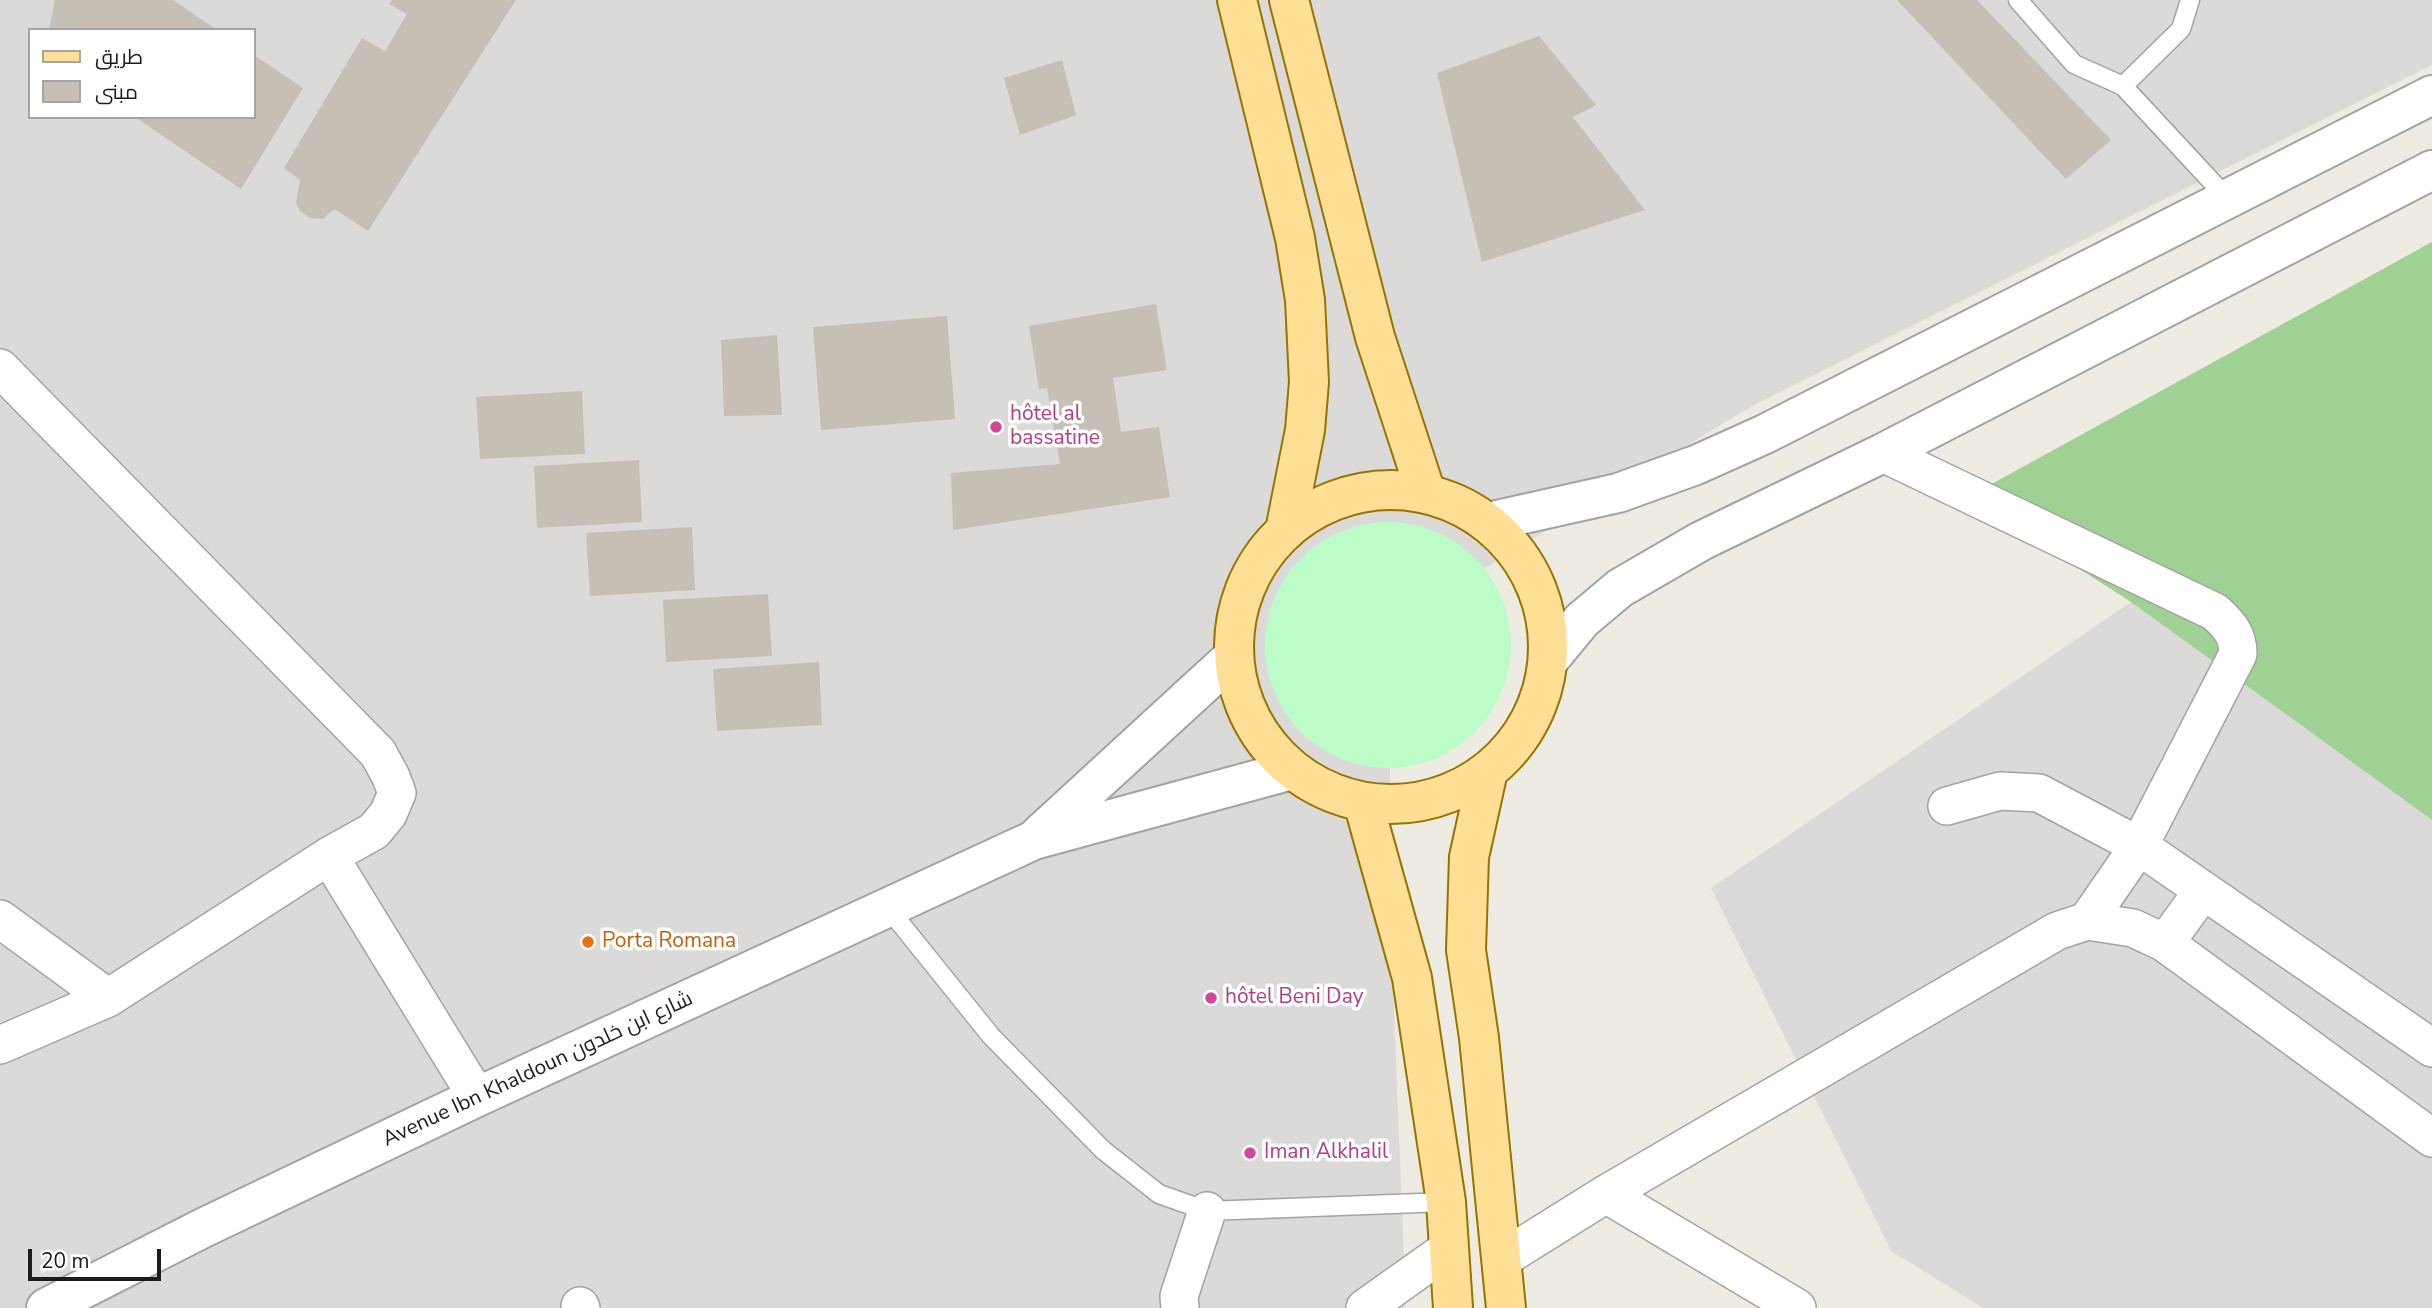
<!DOCTYPE html>
<meta charset="utf-8">
<style>
body{margin:0}
#map{position:relative;width:2432px;height:1308px;overflow:hidden;background:#eeece2;font-family:"Nunito Sans",Cairo,sans-serif}
canvas{display:block}
.legend{position:absolute;left:28px;top:28px;width:228px;height:91px;box-sizing:border-box;background:#fff;border:2px solid #a4a4a4;margin:0;padding:9px 12px;list-style:none;font-size:21px;color:#1c1c1c}
.legend li{display:flex;align-items:center;gap:14px;height:35px}
.legend b{width:35px;border:2px solid #a4a4a4}
.scale{position:absolute;left:28px;top:1249px;width:133px;height:32px;box-sizing:border-box;border:4px solid #1c1c1c;border-top:0;padding-left:9px;font-size:21px;line-height:24px;white-space:nowrap;color:#1c1c1c;-webkit-text-stroke:5px #fff;paint-order:stroke}
</style>
<div id="map">
<canvas width="2432" height="1308"></canvas>
<ul class="legend">
<li><b style="height:9px;background:#ffde96"></b>طريق</li>
<li><b style="height:19px;background:#c6bfb5"></b>مبنى</li>
</ul>
<div class="scale">20 m</div>
</div>
<script>
const g = document.querySelector('canvas').getContext('2d');
g.lineJoin = 'round';
function paint(path, color) {
  g.fillStyle = color;
  g.fill(path, 'evenodd');
}
function trace(path, color, width, dash) {
  g.strokeStyle = color;
  g.lineWidth = width;
  g.lineCap = dash ? 'butt' : 'round';
  g.setLineDash(dash || []);
  g.stroke(path);
}
function write(font, color, halo, rows, align = 'center') {
  g.font = font + ' "Nunito Sans",Cairo,sans-serif';
  g.lineWidth = 7;
  g.setLineDash([]);
  g.textBaseline = 'middle';
  g.strokeStyle = halo;
  g.fillStyle = color;
  for (const [text, x, y, turn = 0] of rows) {
    g.save();
    g.translate(x, y);
    g.rotate((+turn || 0) * Math.PI / 180);
    g.textAlign = isNaN(turn) ? turn : align;
    if (halo) g.strokeText(text, 0, 0);
    g.fillText(text, 0, 0);
    g.restore();
  }
}
const residential = new Path2D(`
 M0 0H2432V65L1752 406 1388 627 1393 988 1406 1308H0ZM30 30H254V117H30Z
 M2131 602 2432 820V1308H1983L1891 1251 1711 888Z`);
const forest = new Path2D(`
 M2432 242V820L2131 602 1968 497Z`);
const park = new Path2D(`
 M1265 645a123 123 0 1 1 246 0a123 123 0 1 1-246 0Z`);
const building = new Path2D(`
 M55 0H173L217 30H49Z
 M392 0H516L368 231 334 209 323 219 310 218 300 211 296 203 300 180 284 168 362 38 385 51 407 14 389 4Z
 M1897 0H1977L2111 140 2066 179Z
 M1539 36 1596 105 1573 117 1645 210 1482 262 1437 73Z
 M254 55 303 88 241 189 135 117H254Z
 M1062 60 1076 115 1020 135 1004 78Z
 M1156 304 1167 370 1113 378 1121 432 1159 427 1170 497 953 530 951 473 1060 464 1047 388 1039 389 1029 326Z
 M947 316 955 419 821 430 813 327Z
 M777 335 782 415 724 416 721 340Z
 M582 391 585 454 480 459 476 397Z
 M639 460 642 522 537 528 534 466Z
 M692 527 695 590 590 596 586 533Z
 M768 594 772 656 666 662 663 600Z
 M819 662 822 725 717 731 713 669Z`);
const service = new Path2D(`
 M2018 0 2074 64 2123 86
 M2190 0 2181 29 2123 86 2227 198
 M888 908 991 1036 1103 1150 1159 1194 1207 1211 1446 1202`);
const minor = new Path2D(`
 M0 368 378 753 391 777 397 793 388 814 374 831 329 856 108 998 0 1045
 M1883 453 2215 612C2229 625 2238 634 2238 654L2139 846 2087 921
 M1947 806 2000 791 2039 793 2139 846 2432 1048
 M329 856 477 1097
 M0 919 108 998
 M2165 943 2203 891
 M1606 1194 1797 1308
 M1502 1259 1606 1194 2057 931 2087 921 2133 928 2165 943 2432 1138
 M580 1306 581 1308
 M1180 1308 1179 1296 1207 1211
 M1365 1308 1448 1249`);
const tertiary = new Path2D(`
 M1488 522 1618 493 1696 465 1765 434 2432 95
 M1548 661 1582 620 1620 588 1701 541 1883 453 2432 170
 M1039 835 1233 657
 M46 1308 203 1228 477 1097 1034 840 1292 770`);
const primary = new Path2D(`
 M1237 0 1295 238 1305 300 1309 382 1305 430 1285 531
 M1289 0 1375 337 1426 493
 M1234 647a157 157 0 1 1 314 0a157 157 0 1 1-314 0Z
 M1488 771 1469 857 1466 950 1479 1038 1506 1308
 M1363 802 1412 978 1446 1202 1453 1308`);
const markers = [
 [996,427,7,"#d1479c"],
 [588,942,7,"#e8710a"],
 [1211,998,7,"#d1479c"],
 [1250,1153,7,"#d1479c"]
];
const hotelNames = [
 ["hôtel al",1010,415],
 ["bassatine",1010,439],
 ["hôtel Beni Day",1225,998],
 ["Iman Alkhalil",1264,1153]
];
const foodNames = [
 ["Porta Romana",602,942]
];
const streetNames = [
 ["Avenue Ibn Khaldoun شارع ابن خلدون",538,1070,-25]
];
paint(residential, '#dbdad9');
paint(forest, '#9fd094');
paint(park, '#bbfcc8');
paint(building, '#c6bfb5');
trace(service, '#a3a3a3', 21);
trace(minor, '#a3a3a3', 40);
trace(tertiary, '#a3a3a3', 42);
trace(primary, '#957500', 42);
trace(service, '#fff', 18);
trace(minor, '#fff', 37);
trace(tertiary, '#fff', 38);
trace(primary, '#ffde96', 38);
for (const [x, y, r, color] of markers) {
  const dot = new Path2D();
  dot.arc(x, y, r, 0, 2 * Math.PI);
  g.fillStyle = color;
  g.fill(dot);
  trace(dot, '#fff', 2.5);
}
write('21px', '#b23c85', '#fff', hotelNames, 'left');
write('21px', '#c56008', '#fff', foodNames, 'left');
write('21px', '#1c1c1c', '#fff', streetNames);
</script>
